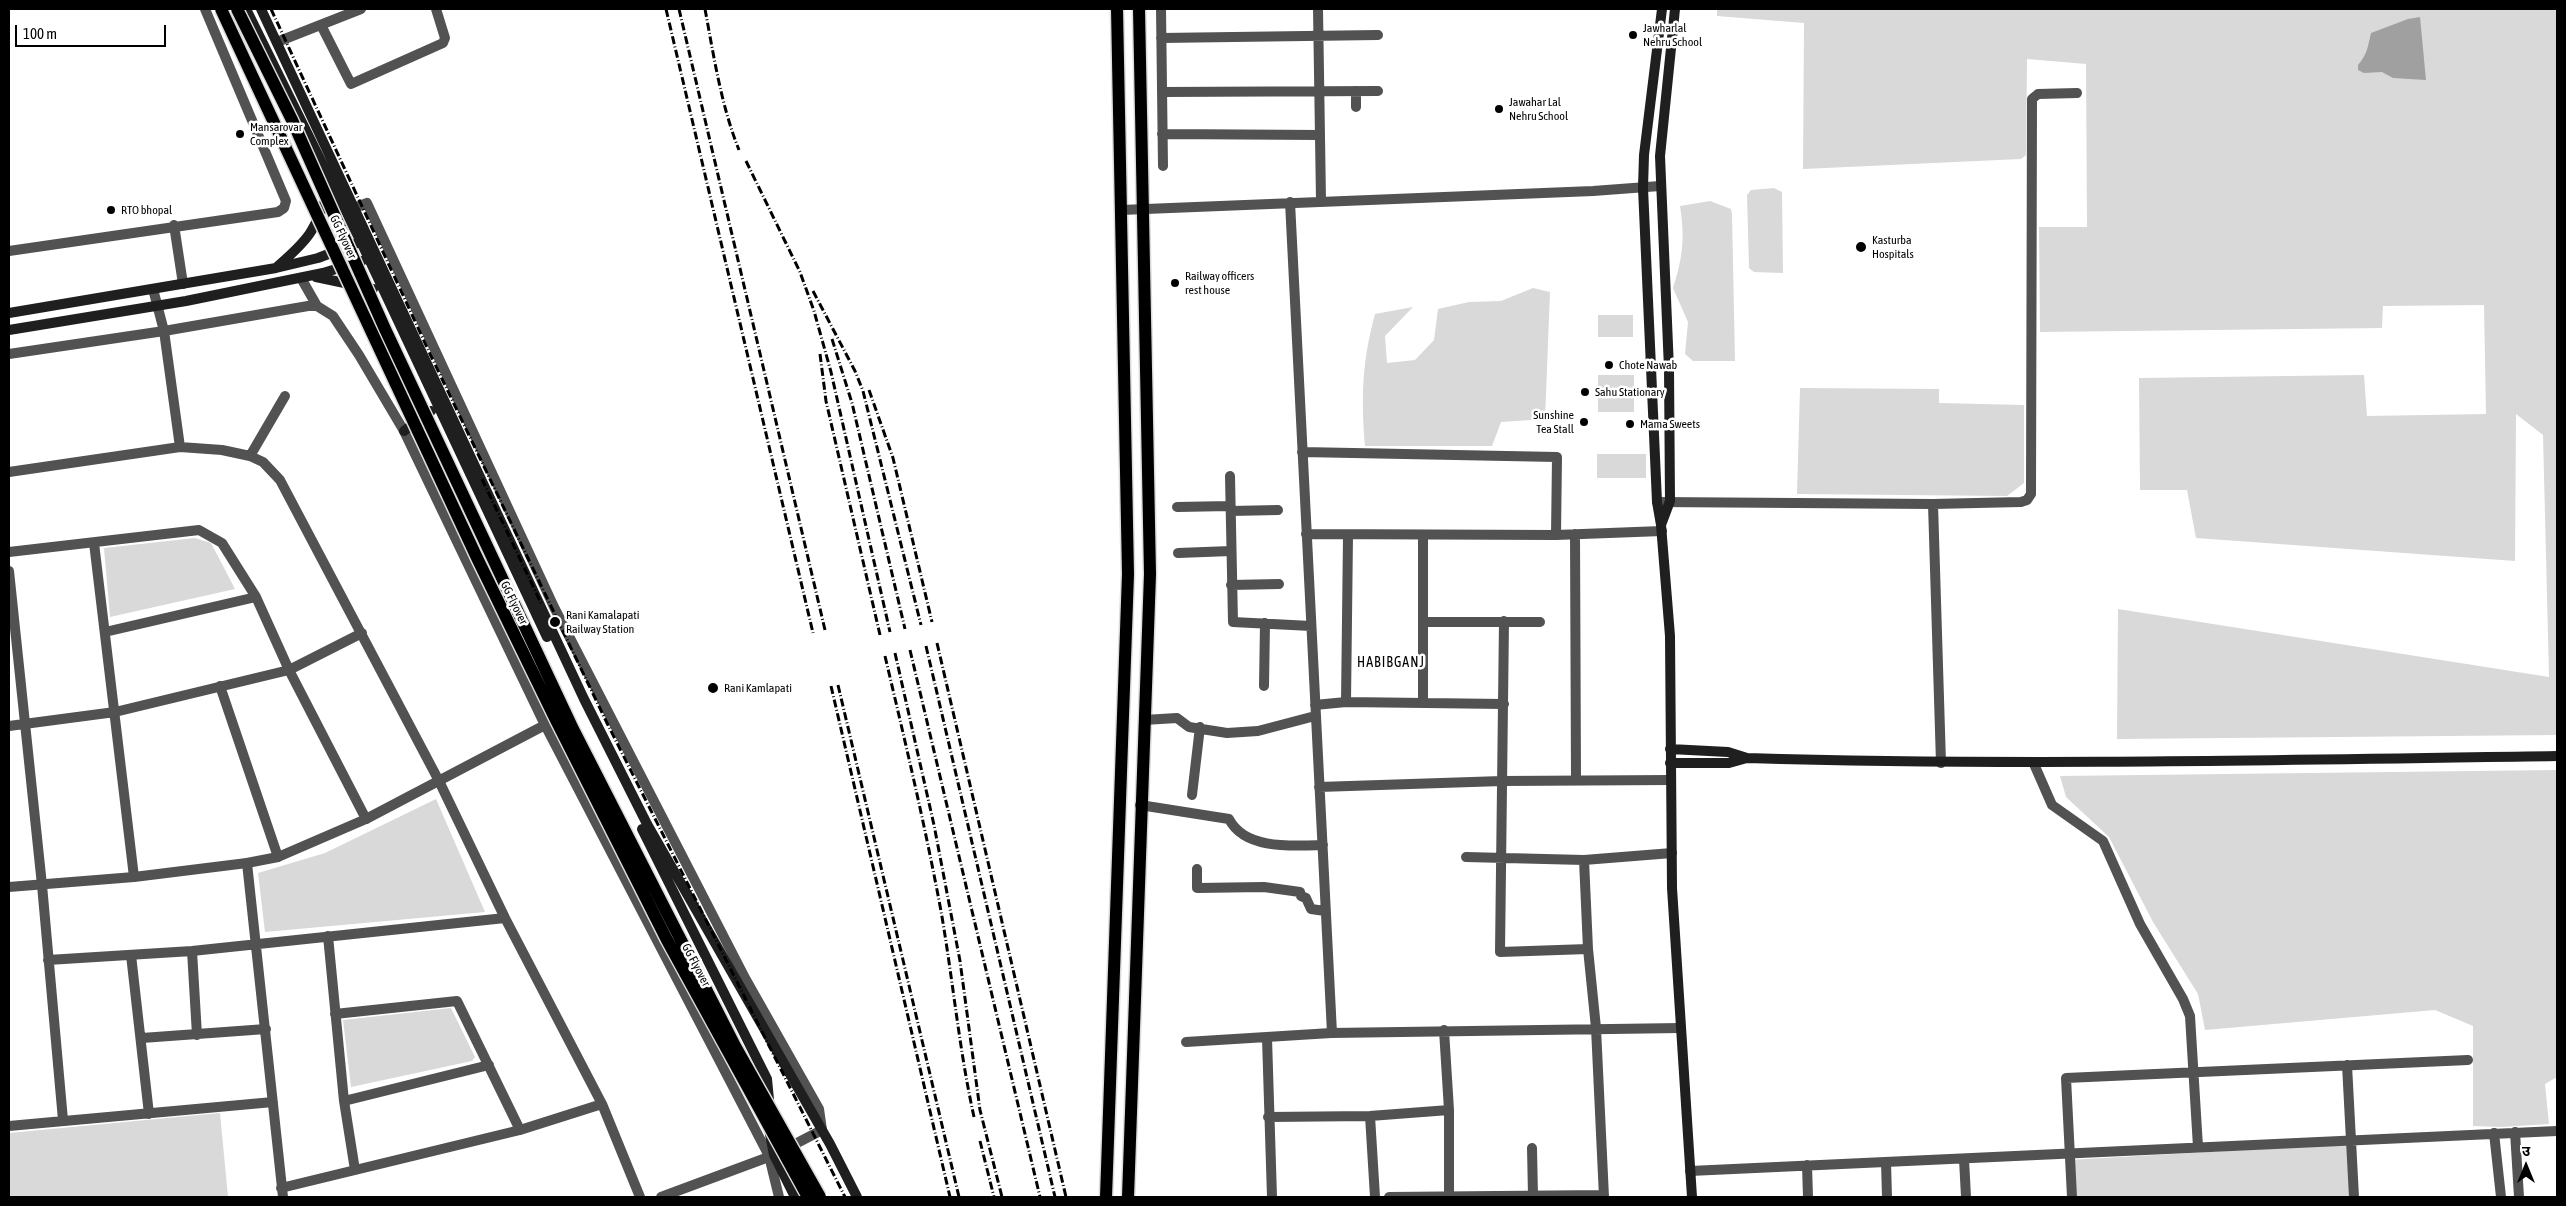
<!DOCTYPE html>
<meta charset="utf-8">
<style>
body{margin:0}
#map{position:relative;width:2566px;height:1206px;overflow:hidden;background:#fff;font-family:"Asap Condensed","Noto Sans Devanagari",sans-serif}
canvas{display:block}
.frame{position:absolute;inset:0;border:10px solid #000;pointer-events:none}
.north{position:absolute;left:2501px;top:1141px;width:50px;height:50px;-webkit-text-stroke:4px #fff;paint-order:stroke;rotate:0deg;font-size:14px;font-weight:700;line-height:20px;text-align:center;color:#000}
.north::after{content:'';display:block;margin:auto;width:18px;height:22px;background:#000;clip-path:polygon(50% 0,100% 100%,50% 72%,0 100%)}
.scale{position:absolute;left:15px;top:25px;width:151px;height:22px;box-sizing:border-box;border:2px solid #000;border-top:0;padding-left:6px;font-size:15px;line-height:18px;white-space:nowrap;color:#000;-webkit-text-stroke:4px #fff;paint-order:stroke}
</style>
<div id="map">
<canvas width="2566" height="1206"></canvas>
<div class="frame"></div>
<div class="north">उ</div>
<div class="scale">100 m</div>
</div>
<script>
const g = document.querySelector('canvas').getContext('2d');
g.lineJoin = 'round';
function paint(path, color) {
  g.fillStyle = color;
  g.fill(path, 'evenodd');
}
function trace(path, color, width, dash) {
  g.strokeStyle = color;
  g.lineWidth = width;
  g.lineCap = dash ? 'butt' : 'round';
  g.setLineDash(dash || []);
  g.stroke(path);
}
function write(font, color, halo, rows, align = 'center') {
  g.font = font + ' "Asap Condensed",sans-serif';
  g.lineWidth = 5;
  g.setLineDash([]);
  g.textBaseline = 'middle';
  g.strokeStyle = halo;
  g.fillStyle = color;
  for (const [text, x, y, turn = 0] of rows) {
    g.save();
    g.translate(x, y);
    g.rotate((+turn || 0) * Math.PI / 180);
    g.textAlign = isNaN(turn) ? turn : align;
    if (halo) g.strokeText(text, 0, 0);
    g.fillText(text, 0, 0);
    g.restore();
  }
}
const green = new Path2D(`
 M1717 9H2557V735L2117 739 2118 609 2549 677 2543 435 2516 414 2515 561 2196 538 2187 490H2140L2139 378 2364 375 2367 416 2486 414 2484 305 2383 306 2382 328 2040 332 2039 227H2087L2086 64 2027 59 2026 155 2021 159 1803 169 1804 23 1717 16Z
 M1774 188 1782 192 1783 273 1754 272 1749 268 1747 195 1751 190Z
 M1710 201 1731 209 1732 214 1735 361H1693L1685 354 1688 322 1673 288C1683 257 1685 238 1680 206Z
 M1533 288 1550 292 1545 419 1501 422 1492 446H1365C1361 397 1362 362 1375 314L1413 307 1385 336 1387 363 1415 360 1434 340 1438 309 1469 302 1501 301Z
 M1598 315H1633V337H1598Z
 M1598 375H1634V412H1598Z
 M1800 388 1939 389V403L2024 405V483L2007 496 1797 494Z
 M1597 454H1646V478H1597Z
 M195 538 211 543 235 589 110 617 104 548Z
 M2557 770V1077L2545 1084 2549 1124 2502 1127 2473 1126V1026L2435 1010 2205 1030 2198 994 2153 922 2109 837 2066 797 2060 776Z
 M436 799 485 912 265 932 258 873 325 853Z
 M451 1008 475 1057 472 1061 351 1087 343 1020Z
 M220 1113 228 1197H9V1133Z
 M2348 1144 2350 1197H2070L2068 1160Z`);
const water = new Path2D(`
 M2420 17 2426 80 2393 78 2382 72 2364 73 2358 70V65C2367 55 2368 46 2371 33L2408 19Z`);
const minor = new Path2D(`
 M1161 9 1163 166
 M1318 9 1321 201
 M321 25 351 84 443 43 445 38 436 9
 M1161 38 1378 35
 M277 42 361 9
 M1356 91V107
 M1162 92 1378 91
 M1162 134 1320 135
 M1290 202 1332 1033
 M1121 210 1593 191 1660 186
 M174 225 183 284
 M9 251 278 212 284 208 286 201 205 9
 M153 289 164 331 180 447
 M1302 452 1557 457 1556 535
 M250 456 285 396
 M9 472 180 447 222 450 250 456 263 462 280 480 439 781 505 918 602 1104 640 1197
 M1230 476 1233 622 1311 626
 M1657 502 1933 504 2021 502 2027 500 2031 494 2032 99 2038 94 2077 93
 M1933 504 1941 763
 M1177 507 1230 506
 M1231 511 1278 510
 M1306 534 1556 535 1662 531
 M1575 534 1576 779
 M1423 535V703
 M94 543 134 877
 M9 552 199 530 222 543 256 597 289 670 366 819
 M1178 553 1231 551
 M9 571 42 885 63 1120
 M1231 585 1279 584
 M1504 621 1500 952 1588 949
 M1423 622H1540
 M105 632 256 597
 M220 686 278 857
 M1264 686 1265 623
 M1346 702 1348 536
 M1315 705 1346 702 1504 704
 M1144 720 1177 718 1189 727 1227 733 1258 731 1315 716
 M9 726 115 712 289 670 362 633
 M2034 764 2052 805 2103 841 2140 924 2183 999 2190 1016 2198 1147
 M1319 787 1502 781 1671 780
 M1192 795 1200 727
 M1140 805 1229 819C1245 850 1292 846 1323 845
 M1466 857 1584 860 1672 853
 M1584 860 1588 949 1596 1028 1604 1197
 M247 863 283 1197
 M1197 869V888L1264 887 1300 892 1301 896 1306 898 1311 909 1325 911
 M328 936 344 1101 355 1170
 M192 951 197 1035
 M131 955 149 1114
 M48 960 192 951 505 918
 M335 1014 457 1001 520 1130
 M1444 1030 1449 1110V1197
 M142 1038 266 1029
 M1267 1038 1272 1197
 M1186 1042 1331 1033 1681 1028
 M2347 1065 2354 1197
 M344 1101 489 1065
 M1370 1116 1375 1197
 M1268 1117 1370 1116 1449 1110
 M9 1126 273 1102
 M2515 1132 2519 1197
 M2494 1133 2501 1197
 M1532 1148 1533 1196
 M1964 1159 1966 1197
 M1886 1162 1887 1197
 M1807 1165 1808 1197
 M1690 1171 2557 1131
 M281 1188 520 1130 602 1104
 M1389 1197 1604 1195
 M2072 1197 2066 1078 2468 1060`);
const tertiary = new Path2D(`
 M354 208 367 203 554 607 745 978 819 1109 822 1130 774 1155 661 1197
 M301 278 317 306
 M9 354 164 331 308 306H317L333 316 359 355 404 431 545 725 769 1156 779 1197
 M9 887 134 877 247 863 278 857 366 819 545 725`);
const secondary = new Path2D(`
 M246 9 361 242 547 637
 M261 9 584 699 647 824 830 1144 857 1197
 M1662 9 1644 155 1643 188 1657 502 1661 525 1670 636 1672 888 1692 1197
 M278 266C309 239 314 232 328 193
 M316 277 373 289
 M9 313 276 268 318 258 355 244
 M9 330 186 301 323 273 362 261
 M404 431 431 411
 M1661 525 1670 501 1669 369 1660 156 1675 9
 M1670 749 1728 752 1747 758C2017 766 2287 760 2557 756
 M1670 763H1729L1747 758
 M642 829 767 1079 770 1110
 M769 1129 774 1155 795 1197`);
const primary = new Path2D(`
 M1106 1197 1128 574 1117 9
 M1128 1197 1150 574 1139 9`);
const rail = new Path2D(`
 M271 9 431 356 607 723 845 1197
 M666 9 813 633
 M679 9 825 630
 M705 9C714 57 721 105 739 150
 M746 161 800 272 814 311 831 372 890 632
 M813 291 855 371 863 391 921 625
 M832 339 852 403 905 629
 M820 354 826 401 880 635
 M869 390 893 458 932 622
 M482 479 541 603
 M937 643 1066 1197
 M926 646 1055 1197
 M910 650 1040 1197
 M895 653 934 825 960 961 980 1110 1002 1197
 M885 656C905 741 925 825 941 911 953 980 959 1049 974 1117
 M838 685 959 1197
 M831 686 950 1197
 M980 1141 994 1197`);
const primaryBridge = new Path2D(`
 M221 9 478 560 556 720 667 940 808 1197
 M237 9 292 120 385 329 573 729 735 1046 820 1197`);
const markers = [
 [1633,35,5,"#000"],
 [1499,109,5,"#000"],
 [240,134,5,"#000"],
 [111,210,5,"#000"],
 [1861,247,6,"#000"],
 [1175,283,5,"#000"],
 [1609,365,5,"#000"],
 [1585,392,5,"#000"],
 [1584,422,5,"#000"],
 [1630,424,5,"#000"],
 [555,622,6,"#000"],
 [713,688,6,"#000"]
];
const poiNames = [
 ["Jawharlal",1643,28],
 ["Nehru School",1643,42],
 ["Jawahar Lal",1509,102],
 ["Nehru School",1509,116],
 ["Mansarovar",250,127],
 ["Complex",250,141],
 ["RTO bhopal",121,210],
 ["Kasturba",1872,240],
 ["Hospitals",1872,254],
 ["Railway officers",1185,276],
 ["rest house",1185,290],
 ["Chote Nawab",1619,365],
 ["Sahu Stationary",1595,392],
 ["Sunshine",1574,415,"right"],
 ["Tea Stall",1574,429,"right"],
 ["Mama Sweets",1640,424],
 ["Rani Kamalapati",566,615],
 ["Railway Station",566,629],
 ["Rani Kamlapati",724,688]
];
const streetNames = [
 ["GG Flyover",343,237,65],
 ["GG Flyover",514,603,64],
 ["GG Flyover",696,965,62]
];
const neighbourhoodNames = [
 ["HABIBGANJ",1391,663]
];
paint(green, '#d9d9d9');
paint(water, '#a0a0a0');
trace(primary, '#dbdbdb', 15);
trace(minor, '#525252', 10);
trace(tertiary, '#525252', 10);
trace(secondary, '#1f1f1f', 10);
trace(primary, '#000', 12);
trace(rail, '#000', 3, [8, 2.5, 1, 2.5]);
trace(primaryBridge, '#dbdbdb', 15, []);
trace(primaryBridge, '#000', 12);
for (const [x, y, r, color] of markers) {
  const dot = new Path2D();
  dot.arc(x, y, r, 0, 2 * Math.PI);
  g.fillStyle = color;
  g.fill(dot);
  trace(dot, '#fff', 2);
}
write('12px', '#000', '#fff', poiNames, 'left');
write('12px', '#000', '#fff', streetNames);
g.letterSpacing = '1px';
write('14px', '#000', '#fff', neighbourhoodNames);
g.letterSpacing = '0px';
</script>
